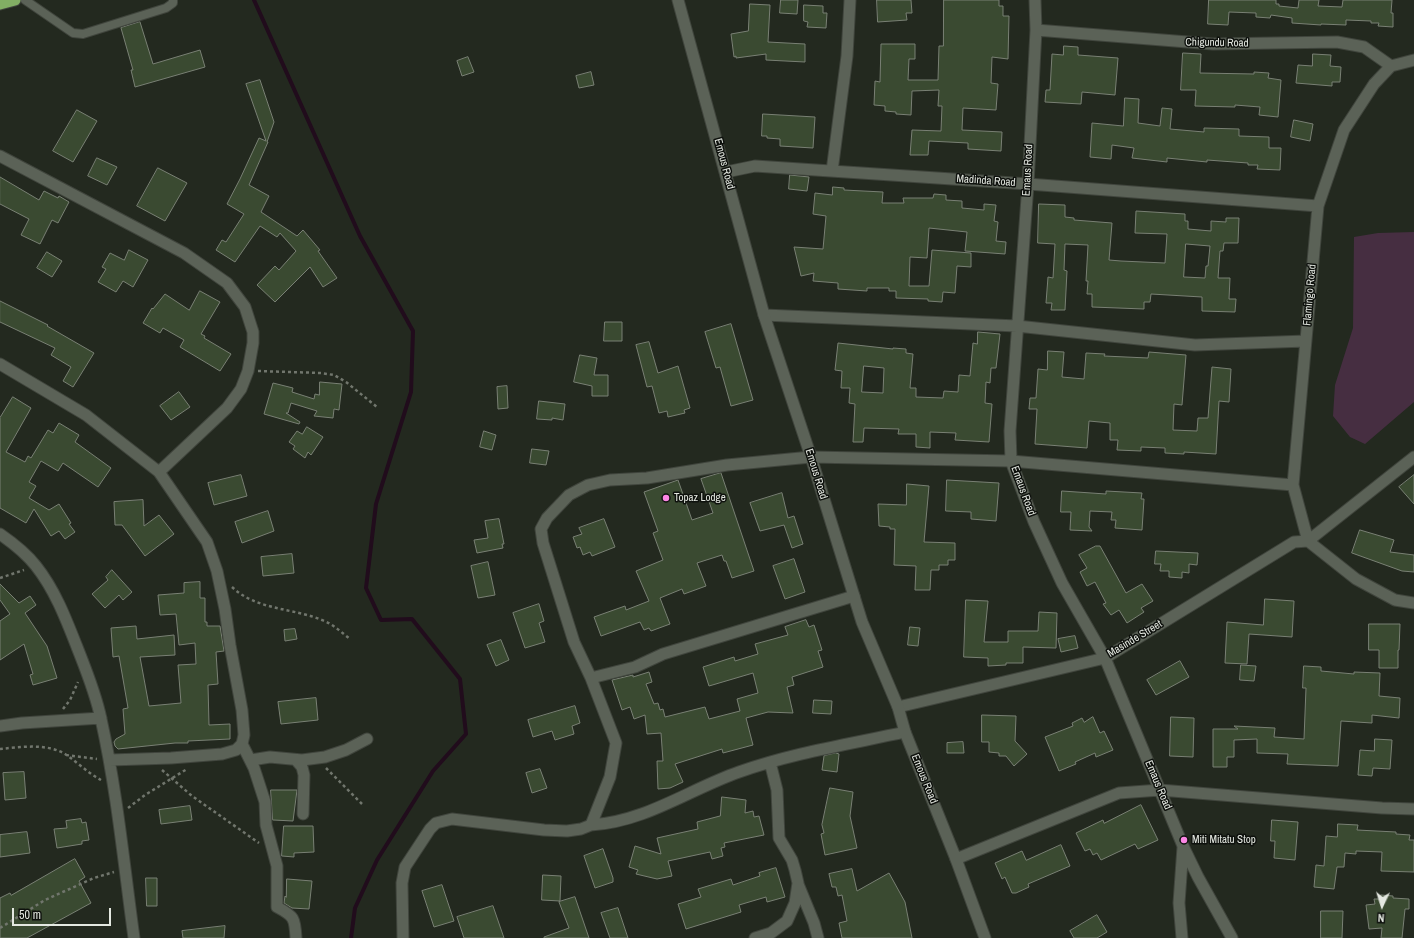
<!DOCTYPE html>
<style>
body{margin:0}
#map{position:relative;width:1414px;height:938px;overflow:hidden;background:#23291f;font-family:"Archivo Narrow",sans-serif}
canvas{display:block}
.north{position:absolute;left:1362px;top:886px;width:40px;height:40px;-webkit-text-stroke:3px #0e110d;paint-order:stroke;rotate:184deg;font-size:11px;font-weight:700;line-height:16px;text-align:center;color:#e4e8e1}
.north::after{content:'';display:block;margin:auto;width:14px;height:18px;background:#e4e8e1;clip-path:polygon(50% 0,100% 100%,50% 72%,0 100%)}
.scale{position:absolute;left:12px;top:908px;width:99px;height:18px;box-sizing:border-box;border:2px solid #e4e8e1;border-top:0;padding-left:5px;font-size:12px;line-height:14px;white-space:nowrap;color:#e4e8e1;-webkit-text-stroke:3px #0e110d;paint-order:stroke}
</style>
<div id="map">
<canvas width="1414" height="938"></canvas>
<div class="north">N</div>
<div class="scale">50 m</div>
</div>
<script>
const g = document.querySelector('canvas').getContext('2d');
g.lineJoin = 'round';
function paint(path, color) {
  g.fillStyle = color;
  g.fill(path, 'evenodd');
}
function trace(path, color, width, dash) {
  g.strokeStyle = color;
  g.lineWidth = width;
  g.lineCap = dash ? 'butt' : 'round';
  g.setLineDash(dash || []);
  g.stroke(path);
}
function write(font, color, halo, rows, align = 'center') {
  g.font = font + ' "Archivo Narrow",sans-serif';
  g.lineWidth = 3;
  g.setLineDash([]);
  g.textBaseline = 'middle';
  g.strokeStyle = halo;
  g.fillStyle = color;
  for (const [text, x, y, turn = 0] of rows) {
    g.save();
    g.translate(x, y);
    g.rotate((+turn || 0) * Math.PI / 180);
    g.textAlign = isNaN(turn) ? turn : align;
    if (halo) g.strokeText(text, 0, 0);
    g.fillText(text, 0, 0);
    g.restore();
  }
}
const green = new Path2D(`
 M1414 232V402L1365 444 1350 437 1333 416 1335 385 1353 328 1354 237 1378 233Z`);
const stream = new Path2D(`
 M254 0 360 236 413 331 411 392 376 504 366 588 381 620 412 619 460 679 466 734 433 771 377 860 355 908 351 938`);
const building = new Path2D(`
 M781 0H798L797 14 780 13Z
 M877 0H911L912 13H906L907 20 878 22Z
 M944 0H999V6H1003V16H1009L1008 59 992 57 991 83 998 84 996 110 963 108 962 130 1002 132 1001 151 968 149V143L929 141 928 155H910L912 130 941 131 942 106H938L939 90 912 91 911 115 896 114V112L885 111V106L874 105 875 81 880 82 881 44H915V59H909L908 80H938L939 46H943Z
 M1209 0H1276V4H1279V6L1298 8 1299 0H1319L1318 6 1342 7 1343 0H1392L1391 13H1393V27L1378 26 1379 23H1371V21L1346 20V25L1321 24V25L1292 23V18L1271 15 1270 18 1256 17V13L1229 12 1228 25 1208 24Z
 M750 4 770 5 768 42 805 44V62L766 60V54L736 58V56L734 57 731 34 748 31Z
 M804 5 823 6V13H827L826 28 807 27 808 22 804 21Z
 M140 22 153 64 200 50 205 67 135 87 131 70H133L121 28Z
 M1064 46 1078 47V55L1118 58 1115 95 1082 92 1081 104 1045 102 1046 90H1050L1052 54 1063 55Z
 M1183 53 1201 54 1200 73 1254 74V72L1269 73 1268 78 1281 80 1278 117 1259 115 1260 107 1235 105V107L1195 106 1196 90H1181Z
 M1313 54 1331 55 1330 66 1341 67 1340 82H1332V86L1296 83 1298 65 1312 66Z
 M468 57 474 72 462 76 457 61Z
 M591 72 594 85 579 88 576 76Z
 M260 80 274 122 267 142H268L249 185 269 196 261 212 297 236 303 230 320 250 318 251 337 278 323 287 310 267 275 302 257 285 275 266 279 270 296 251 280 233 277 237 260 226 235 262 216 250 222 240 226 242 244 214 227 204 240 179 259 138 266 141 246 84Z
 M1125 98 1139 99 1138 123 1160 126 1162 108 1172 109 1170 129 1204 132V128L1239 129V136L1269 137V148H1281L1280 170 1257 169 1258 165H1248V163L1207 160V162L1167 158V162L1132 158 1134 148 1112 145 1111 159 1090 157 1092 123 1123 126Z
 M77 110 97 121 73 162 53 151Z
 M763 114 815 117 813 148 780 146V139L767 138V136H762Z
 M1294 120 1313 124 1310 141 1291 137Z
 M97 158 117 167 107 185 88 176Z
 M158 168 187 183 165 221 137 206Z
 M790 175 809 177 807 191 789 189Z
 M0 177 39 200 44 191 58 198 59 196 69 202 58 223 52 220 40 244 21 235 29 219 0 204Z
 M833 187 844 188V190L883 192 882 203H904L903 198H933L934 194 946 195V200L962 201V208L984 210V204L996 205 994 221 998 222 996 241 1006 242 1005 254 965 251 967 232 929 228 927 258 910 257 909 286H929L932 250 971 253V267L957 266 955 293 943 292 942 302 928 301V299L896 298V291H889V288H867V291L838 289V283L813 281 814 273 801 276 794 247 823 249 826 216 813 214 815 193 832 195Z
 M1039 204 1065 205V217L1074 218V220L1112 223 1109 260 1121 261 1165 263 1167 234 1135 233 1136 211 1185 214V221H1188V229L1211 231V221L1226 222V218H1239L1238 243H1224L1223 251H1220L1218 278H1230L1229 299H1236L1235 312 1202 311V297L1151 294 1150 302H1144V309L1092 307V294H1087L1088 281H1086L1088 245 1065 244 1064 270 1067 271 1065 310H1051L1052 303H1046L1048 277 1053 278 1055 244 1038 243ZM1186 244 1210 246 1208 266H1206L1205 278 1184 277Z
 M129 250 148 260 133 287 123 281 116 292 98 282 106 269 102 267 110 253 124 260Z
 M47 252 62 261 52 277 37 268Z
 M200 291 220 302 201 334 205 336 204 338 231 354 220 371 180 347 184 340 163 328 160 333 143 323 152 308 153 309 165 294 189 310Z
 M0 301 48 325 47 326 94 353 73 387 63 381 71 367 51 355 55 348 0 322Z
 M605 322H622V341H604Z
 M731 324 753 400 731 406 720 367 716 368 705 332Z
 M978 332 1000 334 996 368H991L990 383 986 382 985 403 992 404 989 442 955 440 956 433 930 432V448L916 447V434H898L899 429 864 428 863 442H853L855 404 849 403 850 388H841L842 371 835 370 838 343 893 349V348L906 349V353L913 354 910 388H916V397L943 398 944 391 958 392 959 375 970 376 973 343 977 344ZM864 366 884 368 883 393 862 392Z
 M649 342 658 373 678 366 690 408 684 410 685 413 668 417 667 411 659 413 652 386 647 387 636 345Z
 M1048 351 1064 352 1062 377 1084 379 1086 353 1105 354 1104 356 1148 358 1149 352 1186 355 1182 405 1174 404 1173 430 1197 431 1198 418H1208L1212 367 1231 369 1229 402 1219 401 1216 454 1184 452V454L1165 453V448L1141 447V451L1117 450 1118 440H1110V423L1089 421 1087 448 1035 444 1037 409H1029L1030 398H1036L1038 369 1047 370Z
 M580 355 597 358 594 375H608V396H592V386L574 382Z
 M320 382 342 384 339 410 334 409 333 418 314 416 317 411 291 403 288 413H286L300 422 299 424 264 414 273 383 293 388 292 392 314 399 315 394 319 395Z
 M507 386 508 408 498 409 497 387Z
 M179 392 190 407 171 420 160 406Z
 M13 397 31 408 6 452 25 462 28 456 31 458 48 430 53 433 59 423 79 435 75 442 111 468 98 487 63 463 58 471 41 461 29 482 36 486 29 498 49 510 59 504 71 523 69 524 75 532 65 539 59 531 51 536 34 509 26 523 0 508V418Z
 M539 401 565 404 563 420 552 418V420L537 419Z
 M307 427 323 437 311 455 308 452 305 458 293 449 295 446 289 442 297 431 302 434Z
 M484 431 496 435 492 450 480 447Z
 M532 449 549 451 546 465 530 463Z
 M721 473 754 571 732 578 726 561H724L722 555 697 563 706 586 684 594 682 589 660 598 670 624 651 631 649 628 644 630 640 622 601 636 594 617 625 606 626 610 649 601 636 571 663 560 653 533 658 531 644 492 678 480 692 520 713 513 701 479Z
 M241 475 247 496 214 505 208 483Z
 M1414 475V504L1399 487Z
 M947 480 999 483 996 521 971 519V512L946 511Z
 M907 484 929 486 924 542 955 543V560H948V565H939V570H931L930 590H915L916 566 894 565 895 529H890V527L879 526 878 504 906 505Z
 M1062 491 1106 494V491L1142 493 1141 499H1144L1142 530 1115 528 1116 520H1111L1112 512 1090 511 1089 527 1092 531 1070 530 1071 512H1061Z
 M782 493 788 518 794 516 803 544 792 548 784 525 760 531 750 503Z
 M143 500 144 526 159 515 174 534 145 556 122 525H115L114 502Z
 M268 511 274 531 242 543 235 522Z
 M499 519 504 544H502L503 548 477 553 474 540 488 538 485 521Z
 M604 519 615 547 592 556 590 552 583 555 580 547 577 548 573 537 582 534 579 528Z
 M1360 530 1394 540 1390 552 1414 555V572L1402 571 1352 553Z
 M1096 546H1100L1126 593 1142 584 1153 601 1141 608 1144 612 1127 623 1119 610 1111 615 1103 604 1106 603 1095 582 1087 586 1080 572 1087 568 1079 555Z
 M1156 551 1198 553 1197 565 1189 564V573L1182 572V578L1169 577V571H1160L1161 564H1155Z
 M292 554 294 573 263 576 261 557Z
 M794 559 805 592 785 599 773 566Z
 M488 562 495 595 478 598 471 566Z
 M112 570 132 592 123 600 119 595 105 608 92 594 108 580 106 577Z
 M200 582V598H205V622H207V626H220L224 651 216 652 218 684 208 685 209 725 230 724V739L188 741V743H175L118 749 115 746 114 742 116 739 125 734 123 709 128 708 119 656 113 657 111 628 136 626 137 639 174 635 175 655 140 657 149 706 181 703 178 665 196 664 195 643 179 645 176 614 160 615 158 595 184 593V583Z
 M0 584 19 603 30 596 36 605 25 613 47 646 57 678 33 685 30 675 33 674 24 644 0 660V621L10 614 0 600Z
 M1265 599 1294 601 1292 637 1249 634 1247 664 1225 663 1227 622 1263 625Z
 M966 600 988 601 984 642H1008V631H1038L1039 612 1057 613 1056 648 1023 647V663H1006V665L988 666V658L964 657Z
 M539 604 544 621 539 623 545 642 525 648 513 613Z
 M806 620 809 627 814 625 822 650 818 651 823 667 792 677 794 685 787 687 793 713 768 712 746 718 753 745 723 753 722 749 675 764 683 782 670 788 658 789 657 761H663L661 733 647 734 645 715 634 719 630 707 622 710 612 680 633 675V677L649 672 652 682 646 684 654 704 658 703 660 710 663 709 665 717 705 707 709 719 740 711 737 699 758 693 753 673 709 686 703 667 734 657 735 661 758 654 755 644 788 635 785 627Z
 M1369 624H1400L1399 650H1398V668H1379V650H1369Z
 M910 627 920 628 918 646 908 645Z
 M295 629 297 639 285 641 284 630Z
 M1075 636 1078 648 1061 652 1058 639Z
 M501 640 509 660 496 666 487 645Z
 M1180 661 1189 677 1156 695 1147 680Z
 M1241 665 1256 666 1254 681 1240 680Z
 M1304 666 1321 667V671L1354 674V672L1380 673 1379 696 1400 698 1399 718 1372 715V723L1341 721 1338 766 1287 764 1288 754 1257 753V739L1234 740V757H1227V767H1213V729H1238L1234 726 1275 728 1274 737 1304 739 1306 688H1303Z
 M316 698 318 720 281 724 278 702Z
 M814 700 832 701 831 714 813 713Z
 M575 706 580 723 572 726 574 734 555 740 552 731 533 737 528 720Z
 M982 715 1016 716 1015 741 1027 754 1014 766 1006 756H999V753L989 752V742H982Z
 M1093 717 1100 733 1104 731 1113 750 1096 757 1095 753 1075 762 1076 764 1059 771 1045 737 1073 726 1072 723 1082 718 1084 722Z
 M1171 717 1194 718 1193 757 1170 756Z
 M1375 739 1392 740 1390 769 1373 768 1372 776 1358 775 1360 750 1374 751Z
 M963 742 964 753H947V743Z
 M836 753 839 754 837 772 822 770 824 756Z
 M540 769 547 788 532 793 526 773Z
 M24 772 26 798 5 800 3 773Z
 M830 788 853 792 850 816 857 848 825 855 821 834 824 833 822 825Z
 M271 790H297L293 821 273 820Z
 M722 797 746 800 745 813 753 811 754 817 759 816 764 835 724 843 725 847 721 848 723 856 712 859 710 852 668 861 672 876 657 879 636 874 638 870 629 867 635 846 661 854 657 838 698 829 697 822 720 816Z
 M1141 805 1158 840 1138 849 1135 844 1101 860 1097 853 1093 855 1090 849 1085 851 1076 833 1103 820 1104 823Z
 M190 806 192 820 161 824 159 810Z
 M81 819 82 823 86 822 89 840 82 841V844L57 848 54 829 67 828 66 821Z
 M1272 820 1298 822 1295 860 1274 858 1275 841H1271Z
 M1338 824 1358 825 1357 830 1396 832V834L1410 835 1409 840H1414V872L1381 871 1382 852 1356 851V854L1345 853 1344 867H1337L1334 889 1314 887 1316 865 1324 866 1326 836 1337 837Z
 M284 826H313L314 852 294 853V857L282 856Z
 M27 832 30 853 0 857V835Z
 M1061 845 1070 866 1028 884 1029 887 1016 893H1012L1005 877 1002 879 995 863 1022 851 1026 860Z
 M603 849 613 878V882L595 888 584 856Z
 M75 859 85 877 79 881 91 903 27 938H0V898L10 893 11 895Z
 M776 868 785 897 767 902 766 897 739 905 741 912 686 929 678 904 701 897 698 889 731 879 733 885 760 876 759 873Z
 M852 869 857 891 889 873 905 902 912 938H842L839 923 847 921 842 895 838 896 836 887H832L829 874Z
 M543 875 561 876 560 901 542 900Z
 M146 878H157V906H147Z
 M287 879 312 881 309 909 292 908 284 903 285 896 286 897Z
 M442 885 454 921 434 927 422 891Z
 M1381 895 1393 896V898L1409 899V909H1405L1402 938H1381L1382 928 1369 929 1366 905 1375 904 1374 899H1381Z
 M575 897 589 938H544V937L569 928 559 902Z
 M493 906 504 938H464L457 917Z
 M618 908 628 938H610L601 913Z
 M1321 911H1343L1342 938H1321Z
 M1097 915 1107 932 1097 938H1074L1070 931Z
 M225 926 224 938H183L182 931Z`);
const path = new Path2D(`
 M258 371 321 373 334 375 346 382 377 407
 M0 578 24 570
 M232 587C256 610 293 608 322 620 333 624 341 632 350 639
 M63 709 70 700 78 682
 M0 749C20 747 47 743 65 754 77 762 88 773 101 780
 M66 755 97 759
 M326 768 362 804
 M162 770 192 796 259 843
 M128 808 145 795 187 769
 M0 928 45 900 94 878 114 872`);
const service = new Path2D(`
 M25 0 73 33 83 34 166 8 173 3V0`);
const minor = new Path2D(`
 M1035 0 1036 30 1028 184 1010 431 1011 461 1034 522 1062 583 1105 658 1183 846 1198 877 1232 938
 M1036 30 1213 44 1337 42 1364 47 1391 66
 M1391 66 1374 84 1344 130 1318 206 1293 485 1308 541 1414 457
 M1391 66 1414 60
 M0 156 184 253 227 283 245 307 253 332V343L248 371 241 389 227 408 159 472
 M832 171 847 56 850 0
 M726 172 755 166 1028 184 1318 206
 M764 315 1017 326 1195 345 1306 341
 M0 364 86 415 159 472 207 542 217 571 225 609 230 645 242 710 244 735 242 744 236 750 222 754 171 758 110 760
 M0 534C13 543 26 553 36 566 55 590 66 619 77 647 86 670 96 694 101 719 117 791 124 865 134 938
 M591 678 635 667 663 654 854 596
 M898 707 1105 658 1294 542 1308 541 1356 579 1395 600 1414 603
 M0 726 22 723 101 718
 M242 744 254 768 265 802 266 825 277 866V907C294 916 295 918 296 938
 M251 760 270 757 302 760 325 757 346 750 367 739
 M296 760 302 767 304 775 303 814
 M591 825C645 822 690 789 739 772 792 753 850 744 905 732
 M956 859 1119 793 1160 790 1382 808 1414 809
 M798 884 814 923 818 938
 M403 938 402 883 405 867 430 829 436 823 452 819 544 830 567 831 581 829 591 825 610 777 616 743 591 678 574 642 543 543 541 529 547 518 569 495 588 485 610 480 647 478 727 465 811 457 1011 461 1293 485
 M755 938 771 933 787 921 795 903 798 883 795 870 792 860 779 838 777 790 770 762
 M1182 938 1179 903 1183 847`);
const tertiary = new Path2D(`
 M678 0 764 315 811 457 862 622 898 707 905 732 956 859 985 938`);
const trunk = new Path2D(`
 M0 4 15 0`);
const markers = [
 [666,498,4,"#fc86e4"],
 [1184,840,4,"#fc86e4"]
];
const streetNames = [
 ["Chigundu Road",1217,43,1],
 ["Emous Road",724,164,75],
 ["Emaus Road",1028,170,-87],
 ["Madinda Road",986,181,4],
 ["Flamingo Road",1310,295,-85],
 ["Emous Road",816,474,73],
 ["Emaus Road",1023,491,70],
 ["Masinde Street",1135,639,-31],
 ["Emous Road",924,779,68],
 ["Emaus Road",1158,785,67]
];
const poiNames = [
 ["Topaz Lodge",674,498],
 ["Miti Mitatu Stop",1192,840]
];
paint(green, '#462e41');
trace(stream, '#210c1c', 4);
paint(building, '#3a4a31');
trace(building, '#798074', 1);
trace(service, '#40453d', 10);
trace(minor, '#40453d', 13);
trace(tertiary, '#40453d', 13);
trace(trunk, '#40453d', 13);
trace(path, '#71766d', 2.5, [3, 3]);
trace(service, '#5b6257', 8);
trace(minor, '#5b6257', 11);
trace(tertiary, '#5b6257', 11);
trace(trunk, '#82ae64', 11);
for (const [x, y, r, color] of markers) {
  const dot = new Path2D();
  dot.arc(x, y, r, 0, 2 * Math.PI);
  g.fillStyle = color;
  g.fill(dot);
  trace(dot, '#0e110d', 1.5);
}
write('11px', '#e4e8e1', '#0e110d', streetNames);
write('11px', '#e4e8e1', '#0e110d', poiNames, 'left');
</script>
